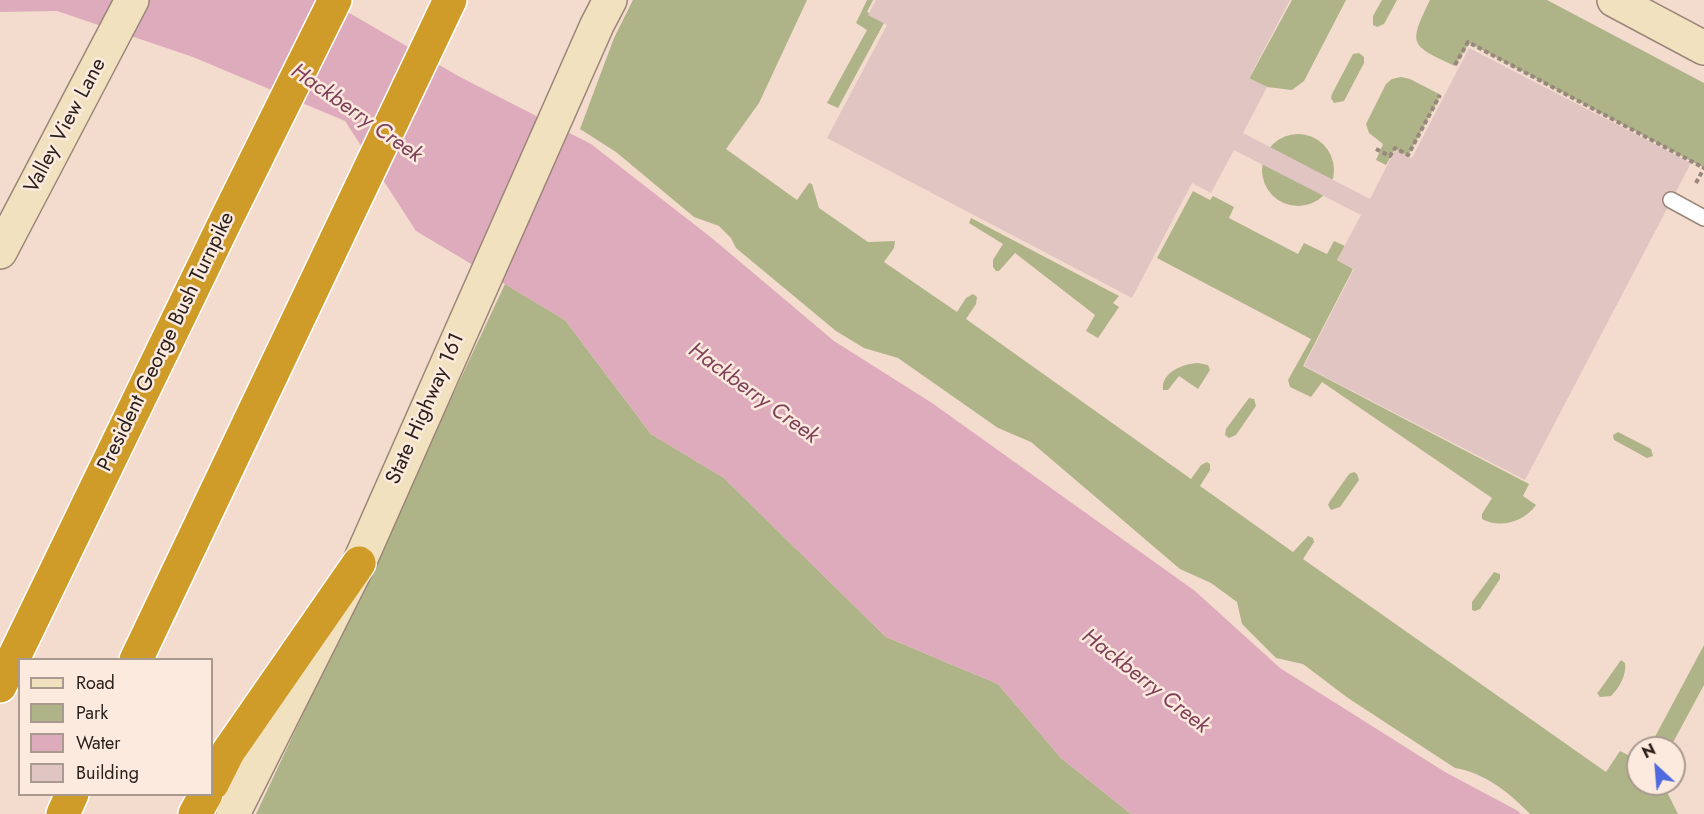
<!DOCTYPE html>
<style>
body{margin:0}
#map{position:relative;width:1704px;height:814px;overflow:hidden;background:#f3dccd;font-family:Jost,sans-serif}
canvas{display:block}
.legend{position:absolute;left:18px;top:658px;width:195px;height:138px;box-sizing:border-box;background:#fdeade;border:2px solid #a99a90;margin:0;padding:8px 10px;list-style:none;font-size:18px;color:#2a211c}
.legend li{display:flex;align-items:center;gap:12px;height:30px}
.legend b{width:30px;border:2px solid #a99a90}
.north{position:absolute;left:1626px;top:736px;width:60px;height:60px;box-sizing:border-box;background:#fdeade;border:2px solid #a99a90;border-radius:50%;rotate:334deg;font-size:16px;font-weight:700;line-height:24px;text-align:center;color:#2a211c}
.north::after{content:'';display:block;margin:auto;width:21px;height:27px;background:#4f6adf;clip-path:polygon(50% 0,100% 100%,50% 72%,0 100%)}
</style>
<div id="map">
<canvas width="1704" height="814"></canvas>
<ul class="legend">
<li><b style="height:8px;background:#f1e1bf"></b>Road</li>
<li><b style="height:16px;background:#afb388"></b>Park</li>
<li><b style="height:16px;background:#ddabbc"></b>Water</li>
<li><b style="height:16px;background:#e1c5c2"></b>Building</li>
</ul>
<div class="north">N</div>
</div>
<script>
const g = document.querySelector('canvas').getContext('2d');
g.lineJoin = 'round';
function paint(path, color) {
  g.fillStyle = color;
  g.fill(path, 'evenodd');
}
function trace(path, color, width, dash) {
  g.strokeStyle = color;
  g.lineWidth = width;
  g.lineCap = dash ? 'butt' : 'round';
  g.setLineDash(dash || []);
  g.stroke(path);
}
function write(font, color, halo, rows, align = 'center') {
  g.font = font + ' Jost,sans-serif';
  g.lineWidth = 5;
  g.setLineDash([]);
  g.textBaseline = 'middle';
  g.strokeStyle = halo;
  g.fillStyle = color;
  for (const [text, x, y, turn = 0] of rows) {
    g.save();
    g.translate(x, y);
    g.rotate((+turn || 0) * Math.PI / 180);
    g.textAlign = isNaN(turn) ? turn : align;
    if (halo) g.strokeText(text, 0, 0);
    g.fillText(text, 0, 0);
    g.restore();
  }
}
const green = new Path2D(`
 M633 0H807L759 103 726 149 797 200 809 183 812 184 819 208 868 242 895 241 894 248 884 262 957 312 966 298 973 294 977 297 976 304 966 319 1191 479 1201 465 1207 462 1210 464V470L1200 486 1293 552 1308 536 1313 538 1314 542 1303 559 1606 772 1620 751 1638 760V784H1663L1678 814H1530C1510 793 1485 773 1455 768L1348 698 1303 664 1276 658 1242 624 1237 602 1211 583 1180 569 1031 442 998 428 898 358 864 348 836 331 736 248 731 238 719 226 694 217 616 152 580 129 614 38Z
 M867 0H873L867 12 885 21 838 108 827 103 867 30 856 23Z
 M1292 0H1346L1304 81 1292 90 1267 87 1249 79Z
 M1382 0H1397L1384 24 1377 27 1373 25V16Z
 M1430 0H1547L1704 83V168L1469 43 1455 66C1410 45 1408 45 1430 0Z
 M1359 53 1364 57V63L1344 101 1334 103 1331 98 1332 94 1353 54Z
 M1401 77 1410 79 1441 95 1408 156 1395 149 1386 165 1376 160 1383 144 1369 133 1366 124 1386 84 1392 79Z
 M1262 170a36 36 0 1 1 72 0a36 36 0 1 1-72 0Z
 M1193 191 1210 200 1213 196 1234 207 1229 218 1298 254 1304 243 1327 254 1334 241 1345 246 1337 260 1353 269 1303 366 1529 484 1523 496 1536 505C1524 522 1500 529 1482 519V514L1492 498 1322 382 1311 397 1290 387 1288 380 1311 339 1157 258Z
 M971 218 1119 296 1113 303 1119 307 1098 338 1086 331 1095 315 1015 253 999 271H996L993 267V260L1003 244 969 223Z
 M505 284 565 320 651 434 724 478 886 637 998 684 1061 758 1131 814H256Z
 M1198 363 1208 365 1210 370 1198 389 1179 376 1168 390H1163C1161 372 1183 364 1198 363Z
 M1249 398 1254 399 1256 406 1236 435 1229 438 1225 435 1226 429Z
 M1618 432 1651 449 1653 456 1647 458 1614 440 1613 435Z
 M1354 472 1357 474 1359 480 1340 507 1331 510 1328 505 1330 501 1349 474Z
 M1494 572 1500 574V579L1480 609 1475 611 1472 610V602Z
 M1704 645V685L1670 748H1649Z
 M1621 660 1625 663C1627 675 1619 688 1611 696L1600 697 1597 693 1599 691Z`);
const water = new Path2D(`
 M0 0H327L460 77 591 144 713 239 834 341 932 403 1195 591 1280 668 1445 772 1518 811 1521 814H1131L1061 758 998 684 886 637 724 478 651 434 565 320 416 231 345 121 193 57 57 11 0 12Z`);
const building = new Path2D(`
 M876 0H1290L1249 78 1267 87 1243 133 1370 199 1395 150 1412 158 1469 48 1691 163 1525 480 1304 366 1354 269 1337 260 1361 215 1234 150 1211 193 1192 183 1132 298 827 138 887 25 868 15Z`);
const path = new Path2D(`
 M1455 65 1468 42 1704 168
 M1376 149 1390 156 1395 148 1408 155 1440 95
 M1696 183 1704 168`);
const lane = new Path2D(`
 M1671 200 1704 218`);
const secondary = new Path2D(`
 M1614 0 1704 48
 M0 252 132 0
 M233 814 359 563 597 25 610 0`);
const highway = new Path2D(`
 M136 660 450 0
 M0 686 223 226 335 0
 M212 784 228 752 359 563
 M63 814 72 794
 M195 814 206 794`);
const streetNames = [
 ["Valley View Lane",66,126,-62],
 ["President George Bush Turnpike",167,342,-64],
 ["State Highway 161",426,409,-66]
];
const waterNames = [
 ["Hackberry Creek",356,114,35],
 ["Hackberry Creek",753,394,36],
 ["Hackberry Creek",1145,682,38]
];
paint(green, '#afb388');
paint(water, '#ddabbc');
paint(building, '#e1c5c2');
trace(lane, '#9a8578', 18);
trace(secondary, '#9a8578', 36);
trace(highway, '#fff', 36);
trace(path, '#97877c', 4, [4.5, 3]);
trace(lane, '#fff', 15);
trace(secondary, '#f1e1bf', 33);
trace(highway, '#cf9c29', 33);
write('21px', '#2a211c', '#fdeade', streetNames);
write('italic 22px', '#7f4059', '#fdeade', waterNames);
</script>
